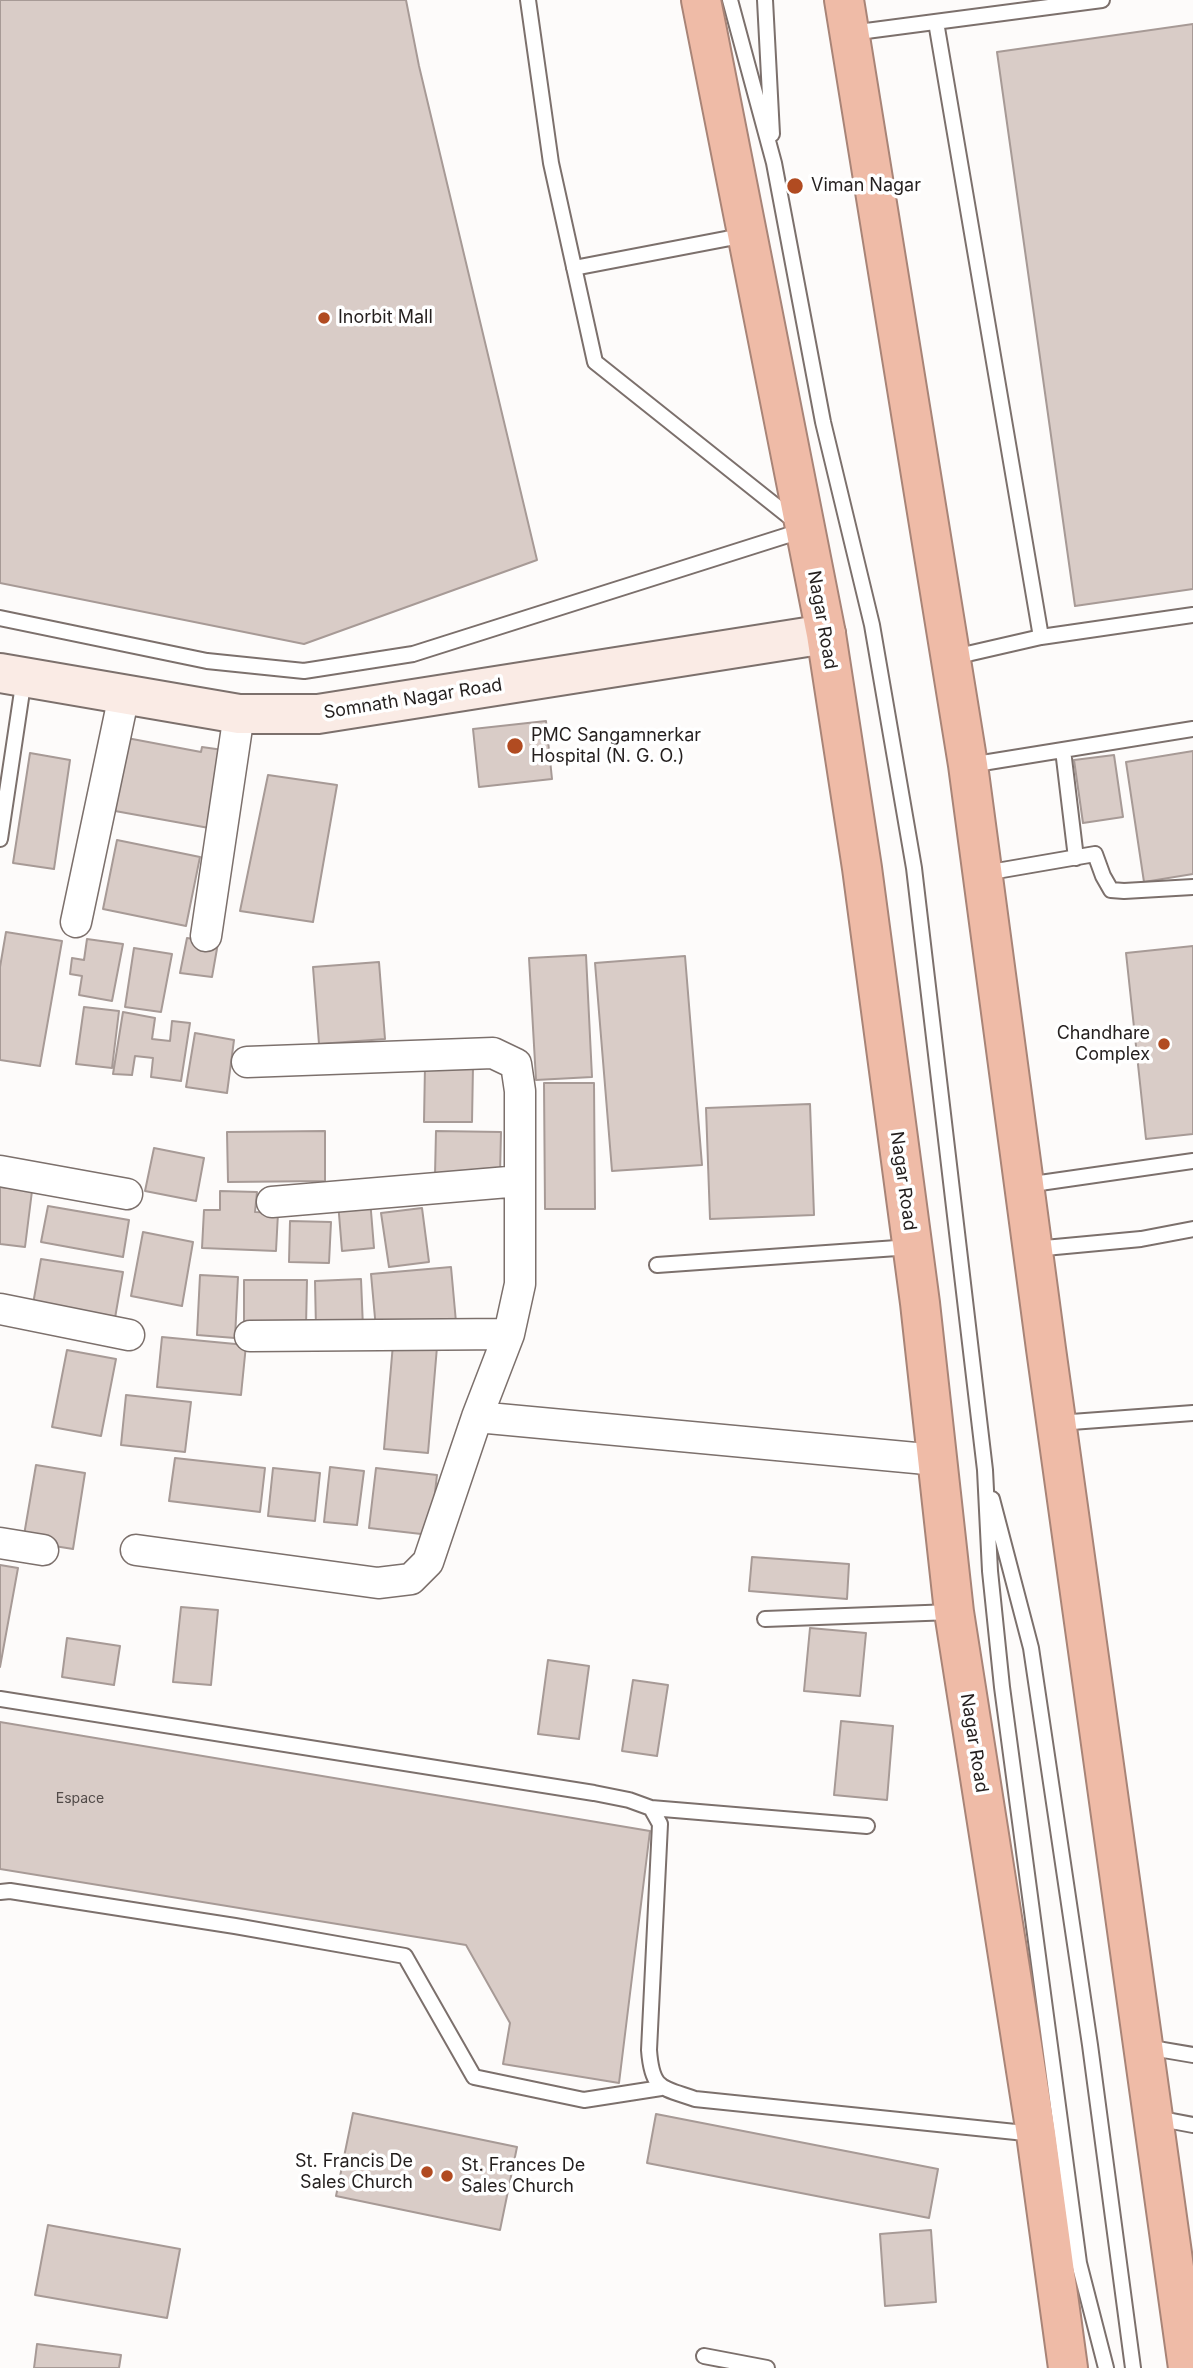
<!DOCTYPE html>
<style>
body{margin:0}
canvas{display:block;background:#fdfbfa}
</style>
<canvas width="1193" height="2368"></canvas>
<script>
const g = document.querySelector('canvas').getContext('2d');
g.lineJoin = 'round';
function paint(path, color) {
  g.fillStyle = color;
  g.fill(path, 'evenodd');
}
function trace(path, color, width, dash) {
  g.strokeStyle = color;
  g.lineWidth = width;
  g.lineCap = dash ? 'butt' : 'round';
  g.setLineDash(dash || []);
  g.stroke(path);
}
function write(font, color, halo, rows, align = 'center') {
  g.font = font + ' Inter,sans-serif';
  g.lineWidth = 7;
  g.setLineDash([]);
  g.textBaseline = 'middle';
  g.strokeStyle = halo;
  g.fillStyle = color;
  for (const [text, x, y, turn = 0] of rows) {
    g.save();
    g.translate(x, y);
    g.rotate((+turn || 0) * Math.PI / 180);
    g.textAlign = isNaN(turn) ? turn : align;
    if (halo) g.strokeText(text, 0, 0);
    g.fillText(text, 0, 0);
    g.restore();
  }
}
const building = new Path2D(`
 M0 0H406L419 66 537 560 304 644 0 583Z
 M1193 24V589L1075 606 997 52Z
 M546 721 552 779 479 787 473 729Z
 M127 738 201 752 202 747 223 750 209 828 115 811Z
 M1193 751V874L1144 882 1126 762Z
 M30 753 70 760 54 869 13 863Z
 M1114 755 1123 817 1083 823 1074 760Z
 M268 775 337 785 313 922 240 911Z
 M117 840 200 857 186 926 103 909Z
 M6 932 62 941 40 1066 0 1060V967Z
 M187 938 218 943 212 977 180 973Z
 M87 939 123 944 112 1001 79 995 82 976 70 974 72 958 84 960Z
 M1193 946V1134L1146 1139 1126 953Z
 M134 948 172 954 161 1012 125 1007Z
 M586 955 592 1077 536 1080 529 958Z
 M685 956 702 1165 612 1171 595 963Z
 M379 962 385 1039 319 1044 313 967Z
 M84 1007 119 1011 112 1068 76 1064Z
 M123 1012 155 1018 152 1039 170 1041 172 1021 190 1023 181 1081 151 1077 153 1058 135 1056 132 1075 113 1074Z
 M195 1033 234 1040 227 1093 186 1087Z
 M425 1065 473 1066 472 1122H424Z
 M544 1083H594L595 1209H545Z
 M810 1104 814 1215 710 1219 706 1108Z
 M325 1131V1181L228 1182 227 1132Z
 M436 1131 501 1132 500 1175H435Z
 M154 1148 204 1158 196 1201 145 1191Z
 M0 1187 32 1191 25 1247 0 1244Z
 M220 1191 257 1192 255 1212 278 1213 276 1251 202 1248 204 1210H220Z
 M370 1199 374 1248 342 1251 338 1202Z
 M48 1206 129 1220 123 1257 41 1242Z
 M422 1208 429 1262 389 1267 381 1213Z
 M290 1221 331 1222 329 1263 289 1262Z
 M143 1232 193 1242 182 1306 131 1296Z
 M41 1259 123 1272 115 1318 33 1304Z
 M451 1267 456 1322 376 1329 371 1274Z
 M200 1275 238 1277 235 1338 197 1335Z
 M361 1279 363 1328 316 1329 315 1281Z
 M244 1280H307L306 1326H244Z
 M162 1337 246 1345 241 1395 157 1387Z
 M393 1344 437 1347 428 1453 384 1449Z
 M67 1350 116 1359 101 1436 52 1427Z
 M126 1395 191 1402 185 1452 121 1445Z
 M175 1458 265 1468 260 1512 169 1501Z
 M36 1465 85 1473 73 1549 23 1541Z
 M330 1467 364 1471 357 1525 324 1522Z
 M273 1468 320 1473 315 1521 268 1516Z
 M376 1468 437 1475 430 1535 369 1528Z
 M752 1557 849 1564 847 1599 749 1591Z
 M0 1565 18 1568 0 1667Z
 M181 1607 218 1610 211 1685 173 1682Z
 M810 1628 866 1633 860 1696 804 1691Z
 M67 1638 120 1646 114 1685 62 1677Z
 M548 1660 589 1666 579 1739 538 1734Z
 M633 1680 668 1685 657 1756 622 1751Z
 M841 1721 893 1726 887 1800 834 1795Z
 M0 1722 650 1831 619 2083 503 2064 510 2023 466 1945 0 1869Z
 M353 2113 517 2147 500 2230 336 2196Z
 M656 2114 938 2169 929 2218 647 2163Z
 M48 2225 180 2249 167 2318 35 2295Z
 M931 2230 936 2302 885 2306 880 2234Z
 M37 2344 121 2355 119 2368H34Z`);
const lane = new Path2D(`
 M528 0 551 163 595 362 796 522
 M730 0 774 163 823 422 872 625 914 868 985 1470 990 1571 1002 1687 1079 2263 1106 2368
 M765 0 772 134
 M936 22 1041 637
 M851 33 1102 0
 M574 268 746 235
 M0 618 207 661 304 671 413 654 804 530
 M954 657 1041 637 1193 615
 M1063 750 1076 858
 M970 765 1193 729
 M0 839 24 678
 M985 873 1095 854 1103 876 1111 890 1124 891 1193 887
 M1026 1185 1193 1161
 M1034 1249 1141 1239 1193 1229
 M657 1265 911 1247
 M1058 1423 1193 1413
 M992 1499 1031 1648 1090 2045 1133 2368
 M765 1619 952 1612
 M0 1699 594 1793 629 1800 651 1808 660 1824 649 2050C652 2090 661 2087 695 2099L1035 2134
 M651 1808 867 1826
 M0 1892 10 1891 235 1926 405 1956 474 2077 584 2100 661 2088
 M1146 2047 1193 2055
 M1156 2118 1193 2125
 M704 2356 767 2368`);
const street = new Path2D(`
 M76 922 124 695
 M206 936 239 714
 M0 1171 127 1194
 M272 1202 520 1181
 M0 1309 129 1335
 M250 1336 509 1334
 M477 1417 937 1460
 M0 1543 43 1550
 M136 1550 378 1583 411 1579 428 1562 477 1417 509 1334 520 1284V1091L516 1064 493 1053 247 1062`);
const secondary = new Path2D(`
 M0 673 239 714H318L826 634`);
const highway = new Path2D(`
 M701 0 826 634 862 868 920 1303 954 1612 1036 2134 1068 2368
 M844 0 968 765 1046 1349 1188 2368`);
const markers = [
 [795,186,9,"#b14b21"],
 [324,318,7,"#b14b21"],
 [515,746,9,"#b14b21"],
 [1164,1044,7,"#b14b21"],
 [427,2172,7,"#b14b21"],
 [447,2176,7,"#b14b21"]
];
const numberNames = [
 ["Espace",80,1799]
];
const poiNames = [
 ["Viman Nagar",811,186],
 ["Inorbit Mall",338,318],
 ["PMC Sangamnerkar",531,736],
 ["Hospital (N. G. O.)",531,757],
 ["Chandhare",1150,1034,"right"],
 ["Complex",1150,1055,"right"],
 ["St. Francis De",413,2162,"right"],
 ["Sales Church",413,2183,"right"],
 ["St. Frances De",461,2166],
 ["Sales Church",461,2187]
];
const streetNames = [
 ["Nagar Road",822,620,80],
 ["Somnath Nagar Road",413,699,-9],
 ["Nagar Road",903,1181,82],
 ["Nagar Road",974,1743,81]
];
paint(building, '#d9ccc7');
trace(building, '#a79a96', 2);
trace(lane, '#7c706c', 18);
trace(street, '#7c706c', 33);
trace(secondary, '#7c706c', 42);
trace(highway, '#a88477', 42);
trace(lane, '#fff', 14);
trace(street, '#fff', 30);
trace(secondary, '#faebe5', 38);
trace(highway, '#efbba7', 38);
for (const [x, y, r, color] of markers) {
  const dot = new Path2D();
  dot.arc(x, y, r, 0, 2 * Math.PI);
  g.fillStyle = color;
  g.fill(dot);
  trace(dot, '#fff', 2.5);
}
write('14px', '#514a48', null, numberNames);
write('18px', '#241f1e', '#fff', poiNames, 'left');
write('18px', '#241f1e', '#fff', streetNames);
</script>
